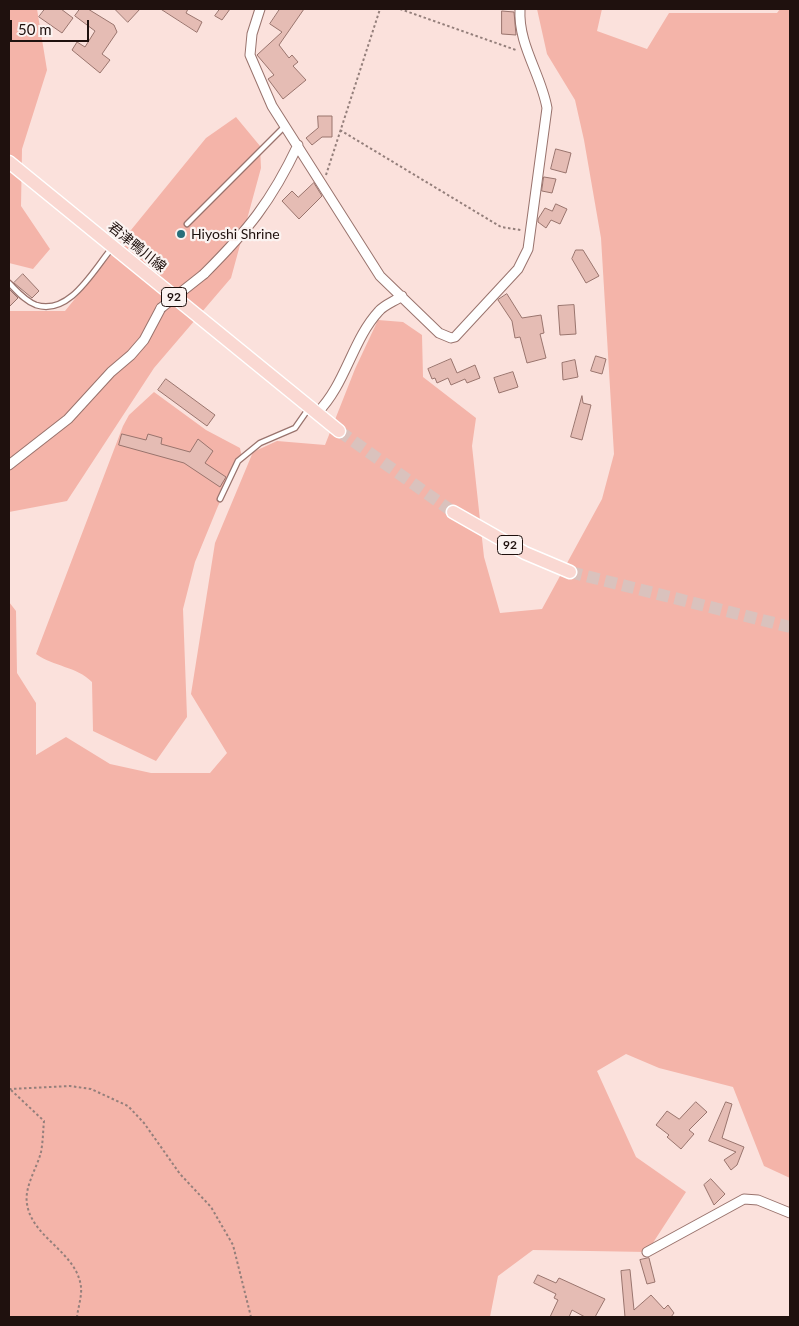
<!DOCTYPE html>
<meta charset="utf-8">
<style>
body{margin:0}
#map{position:relative;width:799px;height:1326px;overflow:hidden;background:#fbe1dc;font-family:Lato,sans-serif}
canvas{display:block}
.frame{position:absolute;inset:0;border:10px solid #1f110e;pointer-events:none}
.scale{position:absolute;left:10px;top:20px;width:79px;height:22px;box-sizing:border-box;border:2px solid #1f110e;border-top:0;padding-left:6px;font-size:15px;line-height:18px;white-space:nowrap;color:#1f110e;-webkit-text-stroke:4px #fbf3f1;paint-order:stroke}
</style>
<div id="map">
<canvas width="799" height="1326"></canvas>
<div class="frame"></div>
<div class="scale">50 m</div>
</div>
<script>
const g = document.querySelector('canvas').getContext('2d');
g.lineJoin = 'round';
function paint(path, color) {
  g.fillStyle = color;
  g.fill(path, 'evenodd');
}
function trace(path, color, width, dash) {
  g.strokeStyle = color;
  g.lineWidth = width;
  g.lineCap = dash ? 'butt' : 'round';
  g.setLineDash(dash || []);
  g.stroke(path);
}
function write(font, color, halo, rows, align = 'center') {
  g.font = font + ' Lato,"Noto Sans JP",sans-serif';
  g.lineWidth = 4.5;
  g.setLineDash([]);
  g.textBaseline = 'middle';
  g.strokeStyle = halo;
  g.fillStyle = color;
  for (const [text, x, y, turn = 0] of rows) {
    g.save();
    g.translate(x, y);
    g.rotate((+turn || 0) * Math.PI / 180);
    g.textAlign = isNaN(turn) ? turn : align;
    if (halo) g.strokeText(text, 0, 0);
    g.fillText(text, 0, 0);
    g.restore();
  }
}
const green = new Path2D(`
 M9 9H37L47 70 22 149 21 206 50 249 33 269 9 263Z
 M537 9H602L597 31 647 49 669 13H777L780 9H790V1178L764 1166 733 1087 659 1068 626 1054 597 1071 636 1157 686 1192 647 1252 533 1250 498 1276 490 1317H9V602L16 611 17 673 36 703V755L66 737 110 764 151 773H210L227 753 191 694 215 543 253 452 277 441 325 445 355 369 378 320 403 322 422 335 423 377 476 418 472 446 484 557 500 613 542 609 602 499 614 454 601 238 584 140 575 100 547 54Z
 M236 117 260 146 261 168 231 278 154 368 67 501 9 512V311H65L206 138Z
 M154 392 206 430 240 448 242 458 218 506 195 562 183 609 187 717 156 761 93 731 92 682C76 666 54 667 36 654L123 426 129 415Z`);
const building = new Path2D(`
 M45 9H61L73 18 62 33 39 17Z
 M80 9H88L114 25 117 32 102 54 110 60 100 73 72 50 77 42 85 47 95 31 75 16Z
 M115 9H140L128 22Z
 M161 9H188L186 13 202 22 197 32Z
 M220 9H230L222 20 215 16Z
 M280 9H304L279 45 289 58 292 55 298 62 293 66 306 80 283 99 268 79 274 75 257 55 282 32 270 24Z
 M502 11 514 12 516 35 502 34Z
 M318 116H332V137H322L312 145 306 138 318 128Z
 M556 149 571 153 566 173 551 169Z
 M544 177 556 179 552 193 542 191Z
 M314 183 322 196 299 219 282 201 292 191 298 197Z
 M556 204 567 209 560 224 551 220 546 228 538 222V219L545 208 552 211Z
 M576 250H583L599 276 586 283 572 259Z
 M23 274 39 291 32 298 14 283Z
 M9 289 18 298 9 307Z
 M507 294 522 318 541 315 544 333 540 334 546 358 527 363 520 337 515 338 512 321 498 300Z
 M574 305 576 334 560 335 558 306Z
 M596 356 606 359 602 374 591 371Z
 M451 359 457 373 475 365 480 378 467 383 465 379 451 385 448 378 437 383 435 378 432 379 428 369Z
 M575 360 578 377 563 380 562 363Z
 M513 372 518 387 499 393 494 378Z
 M166 379 215 415 207 426 158 390Z
 M582 396 583 403 591 405 582 440 571 437Z
 M122 434 146 440 148 434 162 438 161 444 190 452 198 439 213 451 205 463 226 477 220 487 184 463 119 445Z
 M696 1102 707 1112 689 1130 694 1134 681 1149 667 1137 669 1135 656 1125 667 1111 679 1119Z
 M726 1102 732 1104 722 1138 744 1147 737 1165 731 1170 724 1160 736 1152 709 1141Z
 M711 1179 725 1194 714 1205 704 1185Z
 M649 1258 655 1282 647 1284 640 1260Z
 M630 1270 634 1310 651 1295 664 1309 668 1305 674 1313 671 1317H625L621 1271Z
 M538 1275 556 1283 559 1278 605 1299 595 1317H585L572 1310 569 1317H550L558 1300 554 1298 556 1294 534 1283Z`);
const primaryTunnel = new Path2D(`
 M339 431 453 512
 M570 572 790 627`);
const path = new Path2D(`
 M400 9 516 50
 M340 130 501 227 521 230
 M326 175 380 9
 M9 1089 70 1086 91 1089 128 1106 144 1123 180 1174 211 1207 233 1245 251 1317
 M11 1090 44 1121C43 1131 43 1142 41 1152 37 1168 24 1187 27 1204 32 1238 77 1252 81 1287 82 1296 78 1308 77 1317`);
const lane = new Path2D(`
 M187 224 285 126
 M9 283C17 291 25 301 36 305 70 316 94 269 112 248
 M220 499 238 461 260 443 295 428 309 408`);
const street = new Path2D(`
 M260 9 252 34 250 55 272 106 380 276 439 333 451 338 455 337 518 269 528 249 547 108C541 74 518 45 520 9
 M204 274C248 230 271 202 298 145
 M317 413C346 384 352 340 379 311 384 305 395 301 402 296
 M9 465 68 419 111 372 131 355 144 340 161 308
 M647 1252 744 1199 758 1200 790 1213`);
const primary = new Path2D(`
 M9 162 339 431
 M453 512 525 553 570 572`);
const streetBridge = new Path2D(`
 M161 308 204 274`);
const markers = [
 [181,234,5,"#276f7b"]
];
const shields = [
 [174,297,25],
 [510,545,25]
];
const shieldNames = [
 ["92",174,297],
 ["92",510,545]
];
const poiNames = [
 ["Hiyoshi Shrine",191,234]
];
const streetNames = [
 ["君津鴨川線",137,247,39]
];
paint(green, '#f4b4a9');
paint(building, '#e5bcb4');
trace(building, '#99746d', 1);
trace(primaryTunnel, '#dac2bd', 12, [12, 6]);
trace(lane, '#99736d', 7);
trace(street, '#99736d', 11);
trace(primary, '#fff', 15);
trace(path, '#947f7b', 2, [2.5, 2.5]);
trace(lane, '#fff', 4.5);
trace(street, '#fff', 9);
trace(primary, '#fad8d2', 12);
trace(streetBridge, '#99736d', 11, []);
trace(streetBridge, '#fff', 9);
for (const [x, y, r, color] of markers) {
  const dot = new Path2D();
  dot.arc(x, y, r, 0, 2 * Math.PI);
  g.fillStyle = color;
  g.fill(dot);
  trace(dot, '#fbf3f1', 2);
}
for (const [x, y, w] of shields) {
  const box = new Path2D();
  box.roundRect(x - w / 2, y - 9.5, w, 19, 4);
  g.fillStyle = '#fbf3f1';
  g.fill(box);
  trace(box, '#1f110e', 1);
}
write('bold 12px', '#1f110e', null, shieldNames);
write('14px', '#1f110e', '#fbf3f1', poiNames, 'left');
write('14px', '#1f110e', '#fbf3f1', streetNames);
</script>
